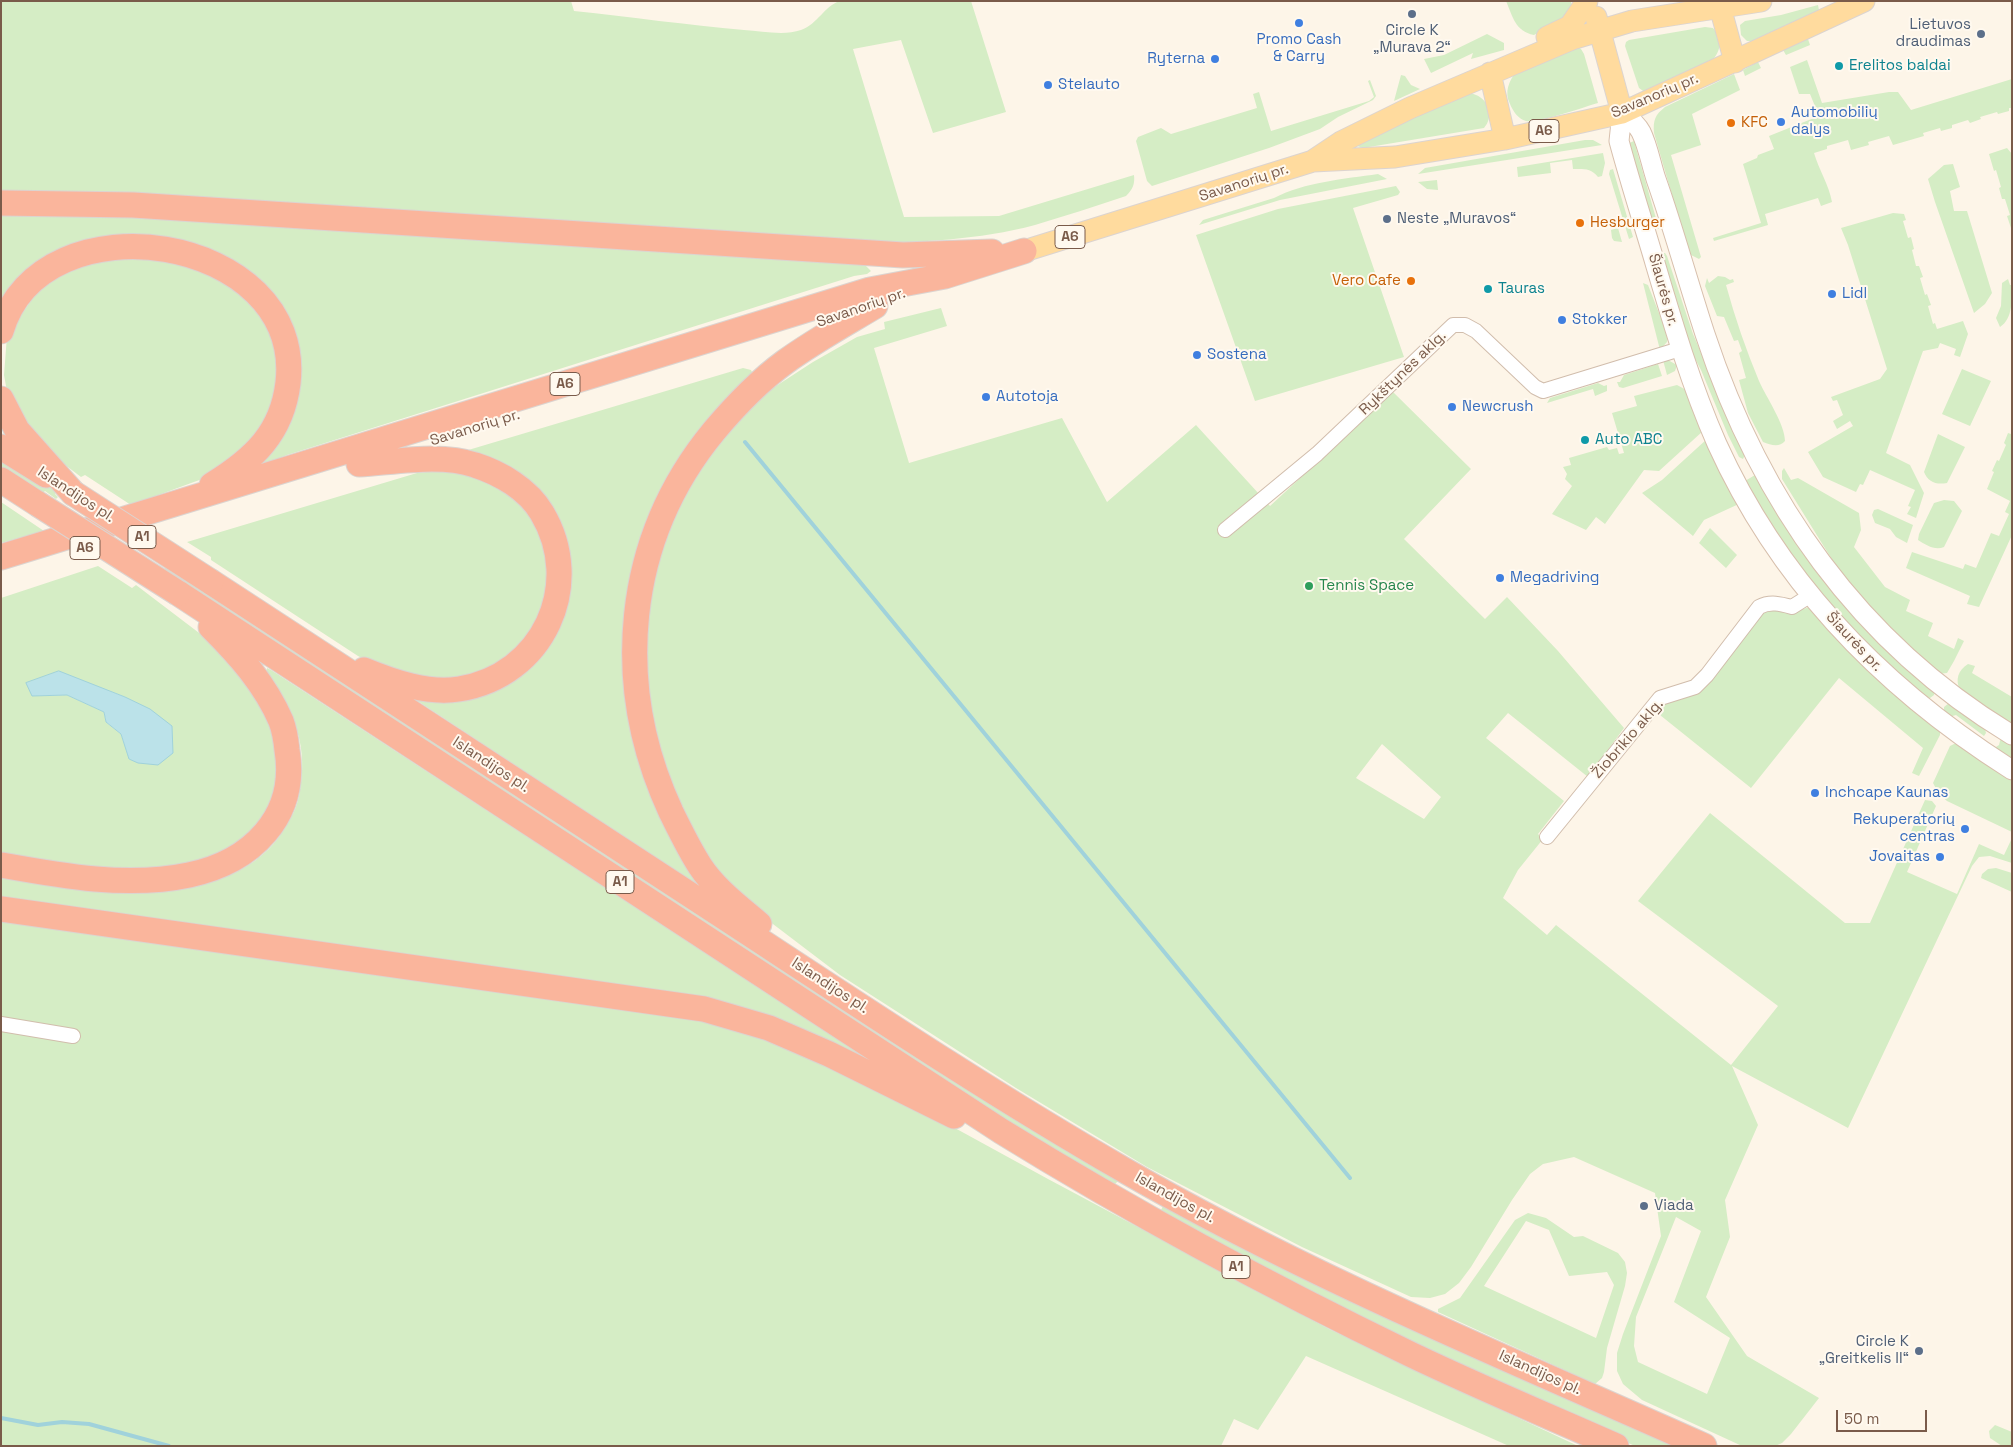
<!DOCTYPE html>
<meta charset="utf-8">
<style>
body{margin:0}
#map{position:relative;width:2013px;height:1447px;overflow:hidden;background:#fdf5e8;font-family:"Space Grotesk",sans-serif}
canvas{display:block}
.frame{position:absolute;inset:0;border:2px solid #7a5b4a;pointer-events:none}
.scale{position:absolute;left:1836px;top:1410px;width:91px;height:22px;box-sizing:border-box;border:2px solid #7a5b4a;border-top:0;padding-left:6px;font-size:15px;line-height:18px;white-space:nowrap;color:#7a5b4a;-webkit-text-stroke:4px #fff9ef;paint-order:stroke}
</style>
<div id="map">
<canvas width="2013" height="1447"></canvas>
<div class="frame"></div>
<div class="scale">50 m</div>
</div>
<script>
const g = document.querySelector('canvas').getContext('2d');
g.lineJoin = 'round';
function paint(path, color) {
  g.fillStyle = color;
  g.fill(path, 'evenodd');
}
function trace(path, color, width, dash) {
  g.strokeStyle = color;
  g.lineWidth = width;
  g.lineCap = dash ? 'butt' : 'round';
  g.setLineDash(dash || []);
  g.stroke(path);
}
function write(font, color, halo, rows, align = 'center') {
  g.font = font + ' "Space Grotesk",sans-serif';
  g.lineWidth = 4;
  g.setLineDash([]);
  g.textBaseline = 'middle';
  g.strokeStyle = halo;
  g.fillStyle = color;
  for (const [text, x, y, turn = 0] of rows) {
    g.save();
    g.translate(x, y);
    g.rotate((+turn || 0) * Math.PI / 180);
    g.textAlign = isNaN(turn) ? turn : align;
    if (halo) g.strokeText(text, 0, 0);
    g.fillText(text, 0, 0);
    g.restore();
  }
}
const green = new Path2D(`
 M1 1H571L574 11C631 17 687 25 744 30 762 31 784 36 801 30 818 24 824 6 840 1H971L1006 112 933 133 901 40 853 49 904 217 999 216 1134 175C1135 184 1133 189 1126 196 1096 206 1065 216 1035 225 979 240 920 242 863 244L1 195Z
 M1506 1H1571L1572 12 1534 35C1515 31 1513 17 1506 1Z
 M1818 5 1819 10 1755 41H1747L1741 35 1740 25 1745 21 1781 15Z
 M1705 27 1713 28C1723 40 1721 50 1712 61L1646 93 1639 88 1625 46 1626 42 1629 40Z
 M1487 34 1504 43V50L1471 59 1473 53 1431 73 1424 59 1444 55Z
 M1808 39 1810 45 1786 55 1783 50Z
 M1577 47 1581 49 1584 54 1598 103C1584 107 1539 123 1526 121 1518 119 1513 111 1510 104 1504 92 1509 81 1516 72Z
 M1807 60 1822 103 1889 92H1898L1911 110 2012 79V108H2009V111L1998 114 1997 112 1980 117 1981 119 1970 123 1968 120 1952 125V128L1941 131 1940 128 1923 133 1924 136 1893 145 1889 136 1868 142 1869 145 1851 150 1848 140 1827 146V149L1814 153C1819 170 1829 185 1832 202L1821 206 1818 198 1765 214 1768 225 1714 241 1713 238 1761 223 1743 164 1757 158 1758 155 1774 149 1769 136 1819 116 1810 94H1799L1790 67Z
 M1758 62 1761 68 1745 76 1743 70Z
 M1734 74 1740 90 1692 114 1701 145 1671 155 1701 257 1699 259 1689 254 1654 133C1653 120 1655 115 1665 107Z
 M1401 75 1405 76 1411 85 1420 89 1394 101Z
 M1370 80 1376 96 1373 100 1338 117 1320 129 1269 148 1152 186 1147 181 1136 141 1138 137 1161 128 1171 134 1257 108 1253 94 1259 92 1271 131 1369 101 1374 97 1368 81Z
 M1464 93C1468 94 1473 93 1476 95 1489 100 1494 117 1484 128L1363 148 1357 146 1358 143Z
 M1585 140H1593L1602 145 1418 174 1425 168Z
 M1634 141 1659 229 1654 227 1627 144Z
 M2007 148 2012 154 2011 228 2007 216 2010 215 2005 199H2002L1999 188 2001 187 1996 170 1994 171 1989 154Z
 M1603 153 1605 163 1602 176 1598 177C1591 168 1584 169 1573 169L1572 160 1550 163 1551 173 1518 177 1517 167Z
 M1953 164 1960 187 1950 191 1954 211H1967L1992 293 1985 304 1974 313 1935 202 1928 179 1944 165Z
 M1613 169 1633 237 1629 239 1609 174 1610 170Z
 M1378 174 1387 179 1280 200 1199 225 1203 220 1274 198C1305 182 1344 179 1378 174Z
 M1437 180 1438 190 1427 189 1418 182Z
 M1396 186 1400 192 1398 195 1353 208 1404 357 1255 401 1196 235 1278 209Z
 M60 211 857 262 866 266 871 271 867 274 854 276 287 455 247 471 296 379 243 273 102 240 1 310V213Z
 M1893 213 1904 214 1906 220 1903 221 1908 238 1911 237 1914 249 1912 250 1916 266H1919L1923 277 1920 278 1925 295 1927 294 1931 305 1928 306 1933 324 1935 323 1937 329 1963 321 1968 334 1960 357 1954 355 1956 349 1940 343 1938 348 1923 351 1886 453 1910 465 1924 493 1916 518 1907 514 1911 507 1908 506 1915 490 1870 470 1863 485 1860 484 1856 492 1823 477 1808 452 1853 426 1850 421 1837 429 1833 421 1843 415 1837 400 1833 401 1831 397 1880 379 1887 369 1848 245 1841 228Z
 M1618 228 1622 242 1614 241 1612 238 1611 230Z
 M119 253 217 272 275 327 279 407 224 471 131 505 85 475 81 477 43 448 8 397 4 375 7 336 45 280Z
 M1662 253H1665L1667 256 1693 334 1745 455 1743 459 1739 457 1728 435 1701 370 1684 338 1661 257Z
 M1718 276 1725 277 1730 280 1733 279 1734 282 1726 285C1735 318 1746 350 1759 381 1766 397 1785 424 1785 441 1779 448 1771 445 1763 442L1748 413 1739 380 1746 378 1739 353 1742 351 1738 340 1734 341 1724 317 1717 316 1705 286 1707 278 1709 283Z
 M2008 279 2010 285H2012C2012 299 2013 319 2000 327L1996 318 2001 306 2002 283Z
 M1643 283 1648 285 1668 336 1667 342 1660 350Z
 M941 308 947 326 874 348 909 463 1062 418 1107 502 1196 425 1270 506 1393 392 1471 469 1404 539 1485 619 1507 597 1558 651 1624 728 1588 777 1508 713 1486 738 1564 801 1538 834 1543 839 1518 870 1503 898 1547 935 1556 925 1731 1065 1778 1006 1638 901 1710 813 1845 923H1870L1925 800 1932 801 1936 806 1907 872 1957 894 1979 844 2004 855 2012 838V863L1990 856 1979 857 1972 866 1848 1128 1732 1066 1758 1125 1725 1200 1730 1237 1706 1297 1747 1356 1819 1398 1791 1434 1782 1443 1775 1446H1742L1642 1400 1623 1384 1617 1371V1353L1623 1334 1661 1236 1655 1193 1574 1157 1543 1164 1530 1174 1512 1200 1471 1267 1459 1283 1445 1294 1430 1298 1411 1297 1302 1247 1147 1167 1016 1088 840 975 744 902 720 877 674 806 638 666 659 534 722 428 773 388 813 362 857 337 885 329 884 322ZM1382 744 1441 797 1424 819 1356 778ZM1676 1217 1701 1231 1674 1302 1730 1338 1707 1394 1638 1362 1634 1346 1636 1317Z
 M1666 359 1677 365 1675 371 1667 375 1663 360Z
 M1658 364 1662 376 1623 388 1619 387 1617 382H1620L1624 375Z
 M743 368 751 370 753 374 641 541 628 588 623 635 626 697 637 757 663 817 706 891 407 694 528 667 564 543 465 451Z
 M1962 369 1991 381 1970 426 1942 414Z
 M1598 383 1604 386 1607 385V391L1595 396 1593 389 1547 403 1550 398Z
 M1677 385 1688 391 1703 431 1659 471 1644 470 1605 524 1596 517 1586 530 1552 514 1572 486 1565 479 1567 474 1563 467 1571 465 1569 458 1607 447 1609 450 1617 448 1619 454 1624 453 1612 413 1637 406 1634 396Z
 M2012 432V535L1979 607 1967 604 1970 596 1906 568 1912 552 1963 569 1965 564 1976 568 1991 533 1999 536 2009 514 2005 512 2010 501 1987 489 1994 472 1992 471 1997 460 1999 461 2006 445 2004 443 2008 433 2011 434Z
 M1938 434 1965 447 1947 483C1936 485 1928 482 1924 472Z
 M1707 439 1741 503 1704 520 1693 536 1642 493 1662 480Z
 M1 456 57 491 55 494 58 497 56 499 45 491 42 494 1 468Z
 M1784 468 1791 480 1798 478 1859 513 1861 530 1854 547 1885 587 1910 600 1906 611 1933 623 1928 636 1954 649 1958 638 1964 641 1954 661 1947 673 1938 674 1886 626 1841 574 1782 479V471Z
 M445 470 495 477 547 534 549 610 510 662 440 683 385 670 358 656 211 560V557L187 542 417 473Z
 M1755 475 1935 689 1934 695 1930 698 1924 697 1874 656 1793 559 1745 481Z
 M1944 500 1954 501 1962 511 1944 547C1935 551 1926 545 1918 540L1919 534 1934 503Z
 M1 502 44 531 1 543Z
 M1878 509 1913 525 1907 543 1896 537 1890 529 1875 523 1872 515 1874 510Z
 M1710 528 1737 555 1726 568 1699 543Z
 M98 566 132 588 136 585 211 642 274 718 282 791 247 845 150 875 1 861V598ZM109 691 125 697 130 760 121 734 106 722 104 712 67 695 32 696Z
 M166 567 1119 1180 1112 1187H1109L162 572Z
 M1809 607 1940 730V735L1919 776 1912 773 1923 748 1839 678 1751 788 1655 711 1671 700 1696 691 1765 611C1781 607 1791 615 1809 607Z
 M1968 664 1975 666 1972 673 2012 697V728L1960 690C1955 680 1958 670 1968 664Z
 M267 668 271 670 890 1073 795 1031 1 904V876C31 879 62 882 92 885 113 887 135 890 156 891 200 891 253 873 279 837 288 824 296 811 299 796 309 745 295 714 266 673Z
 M1949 703 1984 725 1986 733 1984 736 1956 715 1949 717 1944 712V707Z
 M2001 737 2012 744V761L1993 749 1999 745Z
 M1954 744H1958L2012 777V832L1947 801 1939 794 1933 783 1950 746Z
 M1996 868 2012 873V892L1981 878 1982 874 1988 869Z
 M1 916 692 1015 838 1064 1048 1179 1329 1329 1578 1446H1509L1306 1356 1258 1430 1234 1419 1221 1446H1Z
 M1165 1201 1678 1446H1635L1615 1437 1408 1343 1159 1215Z
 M1528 1213 1546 1218 1574 1237 1583 1236 1618 1253 1625 1262 1627 1273 1625 1286 1607 1348 1604 1372 1602 1378 1595 1384 1438 1312V1309L1460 1298 1515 1220ZM1526 1221 1549 1230 1569 1276 1607 1272 1614 1285 1596 1338 1484 1286Z
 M1995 1425 2012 1432V1446H2002L1990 1438 1989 1431Z`);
const water = new Path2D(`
 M59 671 125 697 150 709 172 726 173 753 158 765 138 763 129 759 121 734 106 722 104 712 67 695 32 696 26 683Z`);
const stream = new Path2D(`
 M745 442 1350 1178
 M1 1418 38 1425 62 1422 89 1424 169 1446`);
const street = new Path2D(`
 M1225 530 1317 454 1453 325H1465L1476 331 1535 387 1543 391 1680 349
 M1547 837 1660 698 1695 687 1707 675 1759 607C1770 601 1781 604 1792 607L1811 595
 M1 1024 73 1036`);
const secondary = new Path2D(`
 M2012 735C1859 643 1760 501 1705 334 1688 282 1674 230 1656 179 1651 164 1648 146 1641 132 1637 124 1629 118 1622 113L1619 141C1630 182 1643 222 1655 263 1673 324 1691 385 1717 444 1780 583 1884 689 2012 770`);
const primary = new Path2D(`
 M1720 7 1735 62
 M1596 17 1622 113
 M1547 37 1570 26 1587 1
 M1490 73 1505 139
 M1314 160 1341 142 1410 108 1572 39 1632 21 1761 1
 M1024 251 1313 161 1395 157 1505 139 1622 113 1864 1`);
const highway = new Path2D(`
 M1 203 133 205 903 255 992 252
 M1 331C41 193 305 234 288 383 282 433 254 459 212 485
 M1 399 17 430 73 493
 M1 447 46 475
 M359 464C395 462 441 453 475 465 500 473 528 489 542 513 585 585 543 676 459 689 428 694 393 682 364 670
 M1 480 38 504
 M1 557 870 290 945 276 1024 251
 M211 582C373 689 536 794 698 900 839 992 978 1086 1124 1170 1309 1277 1509 1359 1704 1446
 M178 593 1001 1131C1134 1213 1271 1287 1412 1355 1479 1387 1548 1416 1616 1446
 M1 865C62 876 128 888 189 875 251 862 298 817 287 750 286 740 284 729 281 721 265 684 239 655 211 627
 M1 909 704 1009 769 1028 829 1054 954 1116
 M759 924C739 907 715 889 700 866 689 849 680 830 671 812 612 685 624 540 714 431 735 406 759 381 785 362 814 341 845 324 875 306`);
const highwayBridge = new Path2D(`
 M73 493 211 582
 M38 504 178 593`);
const markers = [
 [1412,14,5,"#5c6f8a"],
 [1299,23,5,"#3f7fe0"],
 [1981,34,5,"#5c6f8a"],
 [1215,59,5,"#3f7fe0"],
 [1839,66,5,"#0f9aa8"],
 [1048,85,5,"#3f7fe0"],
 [1781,122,5,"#3f7fe0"],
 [1731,123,5,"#e8710a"],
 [1387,219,5,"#5c6f8a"],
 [1580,223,5,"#e8710a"],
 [1411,281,5,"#e8710a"],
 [1488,289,5,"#0f9aa8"],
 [1832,294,5,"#3f7fe0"],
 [1562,320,5,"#3f7fe0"],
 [1197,355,5,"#3f7fe0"],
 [986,397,5,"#3f7fe0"],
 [1452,407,5,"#3f7fe0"],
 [1585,440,5,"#0f9aa8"],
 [1500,578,5,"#3f7fe0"],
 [1309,586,5,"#2e9e5b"],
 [1815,793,5,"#3f7fe0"],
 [1965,829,5,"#3f7fe0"],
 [1940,857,5,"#3f7fe0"],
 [1644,1206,5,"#5c6f8a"],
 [1919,1351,5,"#5c6f8a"]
];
const shields = [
 [1544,131,30],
 [1070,237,30],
 [565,384,30],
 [142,537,28],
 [85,548,30],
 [620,882,28],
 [1236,1267,28]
];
const shieldNames = [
 ["A6",1544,131],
 ["A6",1070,237],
 ["A6",565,384],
 ["A1",142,537],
 ["A6",85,548],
 ["A1",620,882],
 ["A1",1236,1267]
];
const serviceNames = [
 ["Lietuvos",1971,25],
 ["draudimas",1971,42],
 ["Circle K",1412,31,"center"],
 ["„Murava 2“",1412,48,"center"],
 ["Neste „Muravos“",1397,219,"left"],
 ["Viada",1654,1206,"left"],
 ["Circle K",1909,1342],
 ["„Greitkelis II“",1909,1359]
];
const shopNames = [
 ["Promo Cash",1299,40,"center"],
 ["& Carry",1299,57,"center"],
 ["Ryterna",1205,59,"right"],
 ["Stelauto",1058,85],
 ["Automobilių",1791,113],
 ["dalys",1791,130],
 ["Lidl",1842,294],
 ["Stokker",1572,320],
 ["Sostena",1207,355],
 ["Autotoja",996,397],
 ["Newcrush",1462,407],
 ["Megadriving",1510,578],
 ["Inchcape Kaunas",1825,793],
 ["Rekuperatorių",1955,820,"right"],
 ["centras",1955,837,"right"],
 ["Jovaitas",1930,857,"right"]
];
const cultureNames = [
 ["Erelitos baldai",1849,66],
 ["Tauras",1498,289],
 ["Auto ABC",1595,440]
];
const streetNames = [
 ["Savanorių pr.",1655,96,-23],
 ["Savanorių pr.",1244,183,-18],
 ["Šiaurės pr.",1663,290,74],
 ["Savanorių pr.",861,308,-19],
 ["Rykštynės aklg.",1403,373,-44],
 ["Savanorių pr.",475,428,-17],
 ["Islandijos pl.",76,495,33],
 ["Šiaurės pr.",1854,642,47],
 ["Žiobrikio aklg.",1628,739,-49],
 ["Islandijos pl.",491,765,33],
 ["Islandijos pl.",830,986,33],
 ["Islandijos pl.",1175,1198,29],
 ["Islandijos pl.",1540,1373,24]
];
const foodNames = [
 ["KFC",1741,123],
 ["Hesburger",1590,223],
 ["Vero Cafe",1401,281,"right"]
];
const leisureNames = [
 ["Tennis Space",1319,586]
];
paint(green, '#d5edc5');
paint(water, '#bbe2e9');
trace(water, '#a0d2db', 1);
trace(stream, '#a0d2db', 4);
trace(street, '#d1bdac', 16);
trace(secondary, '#d7bfac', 21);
trace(primary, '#dcd4d0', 23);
trace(highway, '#dcd4d0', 27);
trace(street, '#fff', 14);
trace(secondary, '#fff', 19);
trace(primary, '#ffdb9e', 21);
trace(highway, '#fab59c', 25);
trace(highwayBridge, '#dcd4d0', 27, []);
trace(highwayBridge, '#fab59c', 25);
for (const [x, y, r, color] of markers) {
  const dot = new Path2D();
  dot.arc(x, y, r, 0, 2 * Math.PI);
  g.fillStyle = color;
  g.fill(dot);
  trace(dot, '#fff9ef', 2);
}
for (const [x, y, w] of shields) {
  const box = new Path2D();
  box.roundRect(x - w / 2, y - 11.5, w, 23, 4);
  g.fillStyle = '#fff9ef';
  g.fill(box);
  trace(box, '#7a5b4a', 1);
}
write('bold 14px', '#7a5b4a', null, shieldNames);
write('15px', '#4e5e75', '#fff9ef', serviceNames, 'right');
write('15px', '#366cbe', '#fff9ef', shopNames, 'left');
write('15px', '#0d838f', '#fff9ef', cultureNames, 'left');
write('15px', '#7a5b4a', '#fff9ef', streetNames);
write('15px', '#c56008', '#fff9ef', foodNames, 'left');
write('15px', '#27864d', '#fff9ef', leisureNames, 'left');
</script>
